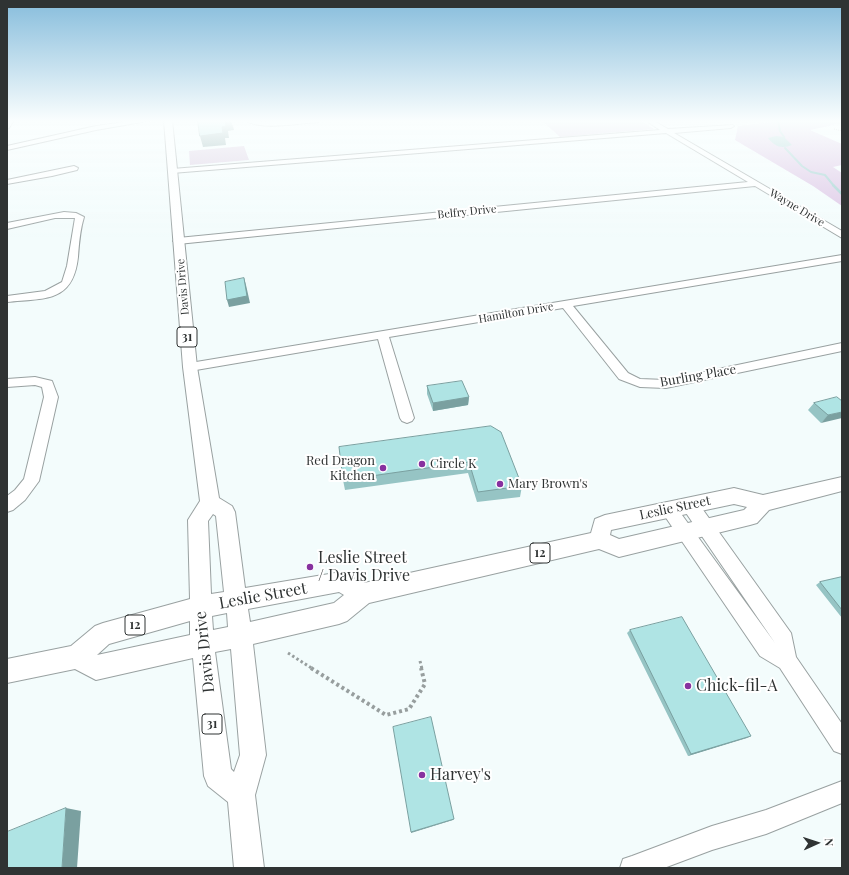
<!DOCTYPE html>
<style>
body{margin:0}
#map{position:relative;width:849px;height:875px;overflow:hidden;background:#f3fcfc;font-family:"Playfair Display",serif}
canvas{display:block}
.frame{position:absolute;inset:0;border:8px solid #2f3333;pointer-events:none}
.north{position:absolute;left:797px;top:823px;width:40px;height:40px;-webkit-text-stroke:3px #fff;paint-order:stroke;rotate:87deg;font-size:11px;font-weight:700;line-height:16px;text-align:center;color:#2f3333}
.north::after{content:'';display:block;margin:auto;width:14px;height:18px;background:#2f3333;clip-path:polygon(50% 0,100% 100%,50% 72%,0 100%)}
</style>
<div id="map">
<canvas width="849" height="875"></canvas>
<div class="frame"></div>
<div class="north">N</div>
</div>
<script>
const g = document.querySelector('canvas').getContext('2d');
g.lineJoin = 'round';
function paint(path, color) {
  g.fillStyle = color;
  g.fill(path, 'evenodd');
}
function trace(path, color, width, dash) {
  g.strokeStyle = color;
  g.lineWidth = width;
  g.lineCap = dash ? 'butt' : 'round';
  g.setLineDash(dash || []);
  g.stroke(path);
}
function write(font, color, halo, rows, align = 'center') {
  g.font = font + ' "Playfair Display",serif';
  g.lineWidth = 4;
  g.setLineDash([]);
  g.textBaseline = 'middle';
  g.strokeStyle = halo;
  g.fillStyle = color;
  for (const [text, x, y, turn = 0] of rows) {
    g.save();
    g.translate(x, y);
    g.rotate((+turn || 0) * Math.PI / 180);
    g.textAlign = isNaN(turn) ? turn : align;
    if (halo) g.strokeText(text, 0, 0);
    g.fillText(text, 0, 0);
    g.restore();
  }
}
const green = new Path2D(`
 M541 120H640L654 129 560 137Z
 M244 146 249 160 190 165 189 151Z`);
const forest = new Path2D(`
 M770 120H842V123L810 130 842 144V165L833 167 842 173V206L813 186 735 140 738 126 772 122Z`);
const water = new Path2D(`
 M776 136 784 137 792 145C782 149 775 147 768 138Z`);
const streamFar1 = new Path2D(`
 M778 120 780 131 784 137
 M785 148 802 166 811 172 825 175 834 186`);
const stream = new Path2D(`
 M833 185 842 194`);
const pathFar2 = new Path2D(`
 M834 129 842 131`);
const pathFar1 = new Path2D(`
 M288 653 313 669
 M420 661 422 669`);
const path = new Path2D(`
 M311 668 386 715 409 709 425 684 421 668`);
const minor = new Path2D(`
 M8 120H14L9 128 7 129Z
 M138 120H153L96 130 7 150V146L96 126Z
 M245 120 263 122 322 120 319 122C301 123 259 131 245 120Z
 M645 120H652L668 129 733 125 734 126 731 128 674 133 842 231V238L755 186 178 244 173 241 178 238 748 182 666 133 172 173 168 171 172 169 660 130Z
 M74 166 78 168 77 170 52 176 7 184V180Z
 M64 212 76 213 84 217C80 230 79 243 78 257 73 303 45 298 7 302V296L45 291 62 282 67 266 75 218H55L7 229V223Z
 M842 255V261L573 306 628 373 640 379 666 380 842 343V351L666 388 640 387 619 379 563 308 389 337 414 418 412 421 407 423 402 421 400 418 378 339 190 371 186 370 184 367 186 364 190 363Z
 M35 377 52 381 58 397 39 481 25 500 13 510 7 512V496L15 490 24 479 44 397 42 387 35 385 7 387V379Z
 M690 498 696 500 791 633 796 657 842 724V754L834 751 780 668 760 656 660 509 662 504 668 502 674 504 775 643 684 510 682 505 684 500Z
 M842 781V803L766 834 712 850 664 868H620L623 859 632 856 712 826 766 810Z`);
const major = new Path2D(`
 M164 120H172L197 367 219 498 232 506 235 512 245 588 341 572 364 583 591 533 595 519 605 515 734 488 763 495 842 477V491L769 510 757 523 750 525 619 557 599 549 369 603 347 621 339 624 253 644 266 755 255 795 264 868H234L228 802 208 786 204 776 193 658 96 680 75 669 7 683V659L71 646 95 626 103 623 190 599 188 520 200 501 183 367ZM734 504 747 507 744 510 619 539 610 535 611 530ZM213 514 216 516 224 592 211 594 208 521ZM339 592 344 595 334 603 250 622 248 609ZM227 613 228 627 213 630 212 616ZM190 621V635L97 655 109 644ZM231 649 240 755 234 772 231 769 215 652Z`);
const wall = new Path2D(`
 M427 386 469 397 468 405 433 411 427 394Z
 M842 401 821 423 808 410 814 403Z
 M491 426 522 486 520 497 477 502 468 473 345 490 343 480Z
 M842 577V618L816 585 820 582Z
 M630 630 751 736 688 756 627 633Z`);
const shadedWall = new Path2D(`
 M225 120H231L234 130 228 131 229 138H225L226 145 203 147 200 136 222 127Z
 M244 278 246 285 250 303 229 307 227 300Z
 M469 397 468 405 433 411V403Z
 M842 412V418L821 423 828 415Z
 M751 736 747 738 688 756 691 754Z
 M66 808 81 811 77 868H62Z
 M454 819 453 820 411 833V832Z`);
const building = new Path2D(`
 M198 120H225L226 126 222 127 223 133 200 136Z
 M244 278 247 296 227 300 225 282Z
 M462 381 469 397 433 403 427 386Z
 M837 397 842 401V412L828 415 814 403Z
 M491 426 501 432 522 486 478 492 469 462 343 480 339 447Z
 M842 577V610L820 582Z
 M682 617 751 736 691 754 630 630Z
 M431 717 454 819 411 832 393 727Z
 M66 808 62 868H7V832Z`);
const markers = [
 [422,464,4,"#87319f"],
 [383,468,4,"#87319f"],
 [500,484,4,"#87319f"],
 [310,567,4,"#87319f"],
 [688,686,4,"#87319f"],
 [422,775,4,"#87319f"]
];
const farStreetnames = [
 ["Wayne Drive",797,208,31],
 ["Belfry Drive",467,212,-6],
 ["Davis Drive",183,287,-95],
 ["Hamilton Drive",516,313,-10]
];
const shields = [
 [187,337,20],
 [540,553,20],
 [135,625,20],
 [212,724,20]
];
const shieldNames = [
 ["31",187,337],
 ["12",540,553],
 ["12",135,625],
 ["31",212,724]
];
const streetNames = [
 ["Burling Place",698,376,-10],
 ["Leslie Street",675,508,-12]
];
const poiNames = [
 ["Red Dragon",375,461,"right"],
 ["Kitchen",375,476,"right"],
 ["Circle K",430,464],
 ["Mary Brown's",508,484]
];
const nearPoinames = [
 ["Leslie Street",318,558],
 ["/ Davis Drive",318,576],
 ["Chick-fil-A",696,686],
 ["Harvey's",430,775]
];
const nearStreetnames = [
 ["Leslie Street",263,596,-10],
 ["Davis Drive",205,652,-96]
];
paint(green, '#d9c8df');
paint(forest, '#dac1e3');
paint(water, '#96caca');
trace(streamFar1, '#96caca', 2);
trace(stream, '#96caca', 2.5);
trace(minor, '#99a1a1', 2);
trace(major, '#99a1a1', 2);
trace(pathFar2, '#979e9e', 1, [1, 1]);
trace(pathFar1, '#979e9e', 3, [2.5, 2.5]);
trace(path, '#979e9e', 4, [3, 3]);
paint(minor, '#fff');
paint(major, '#fff');
paint(wall, '#96c4c4');
paint(shadedWall, '#7aa0a0');
paint(building, '#afe4e4');
trace(building, '#7aa0a0', 1);
const sky = g.createLinearGradient(0, 0, 0, 242);
sky.addColorStop(0, '#87bddc');
sky.addColorStop(0.5, '#fafefe');
sky.addColorStop(1, '#fafefe00');
g.fillStyle = sky;
g.fillRect(0, 0, 849, 242);
for (const [x, y, r, color] of markers) {
  const dot = new Path2D();
  dot.arc(x, y, r, 0, 2 * Math.PI);
  g.fillStyle = color;
  g.fill(dot);
  trace(dot, '#fff', 1.5);
}
write('11px', '#2f3333', '#fff', farStreetnames);
for (const [x, y, w] of shields) {
  const box = new Path2D();
  box.roundRect(x - w / 2, y - 10, w, 20, 3);
  g.fillStyle = '#fff';
  g.fill(box);
  trace(box, '#2f3333', 1);
}
write('bold 12px', '#2f3333', null, shieldNames);
write('13px', '#2f3333', '#fff', streetNames);
write('13px', '#2f3333', '#fff', poiNames, 'left');
write('16px', '#2f3333', '#fff', nearPoinames, 'left');
write('16px', '#2f3333', '#fff', nearStreetnames);
</script>
